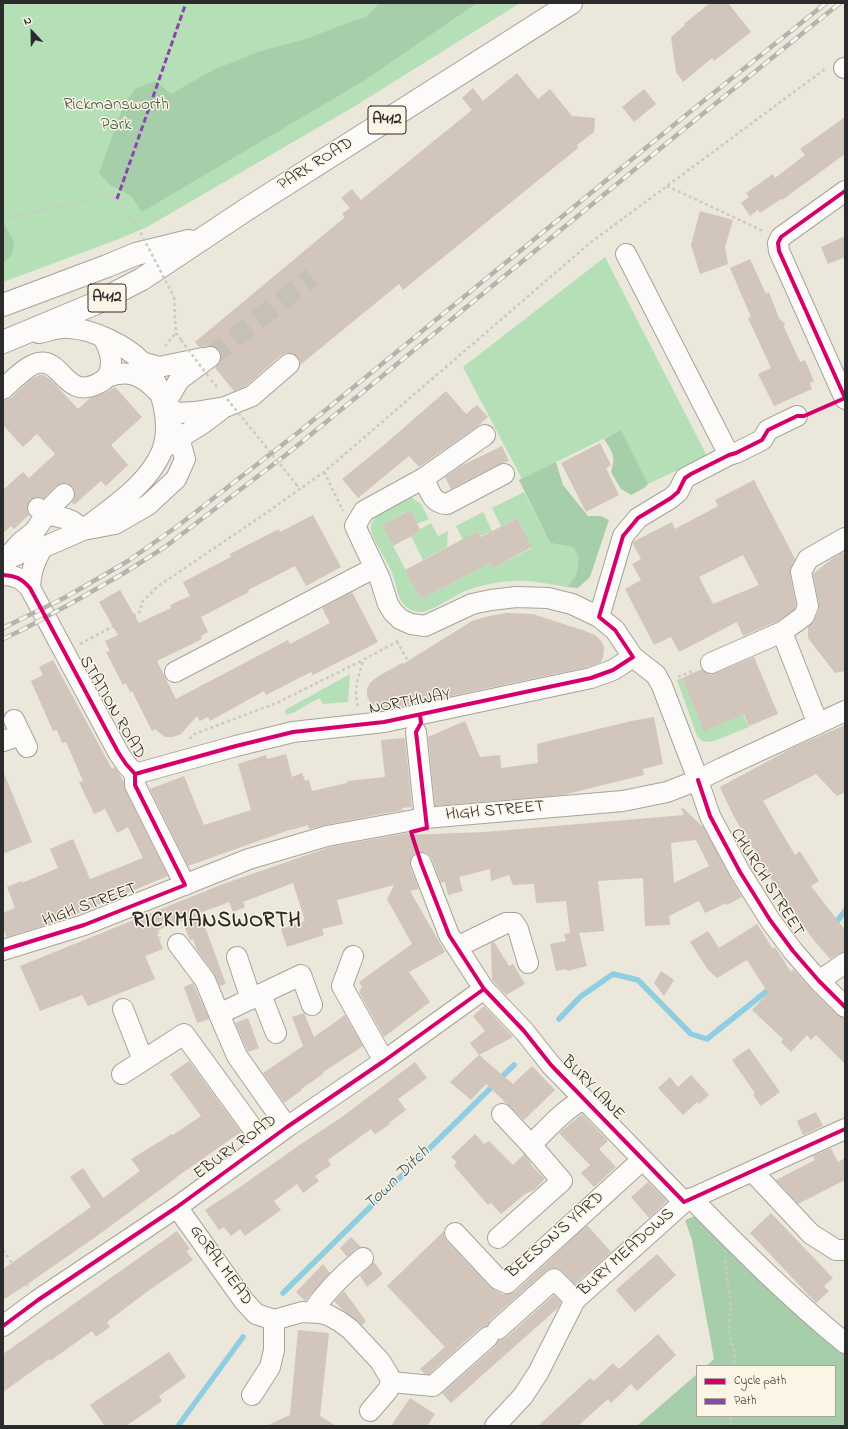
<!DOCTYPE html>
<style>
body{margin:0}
#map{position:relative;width:848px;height:1429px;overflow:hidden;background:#ebe7da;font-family:"Indie Flower",sans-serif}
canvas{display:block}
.frame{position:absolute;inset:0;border:4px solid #2b2b2b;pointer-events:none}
.legend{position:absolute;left:696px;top:1365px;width:140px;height:52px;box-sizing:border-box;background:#fcf5e5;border:1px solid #a8a49b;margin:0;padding:5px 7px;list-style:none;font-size:12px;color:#2b2b2b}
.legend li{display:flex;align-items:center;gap:8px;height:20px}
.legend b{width:20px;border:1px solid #a8a49b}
.north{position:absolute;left:12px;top:12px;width:40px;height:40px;-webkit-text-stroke:3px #fcf5e5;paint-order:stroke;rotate:338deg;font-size:11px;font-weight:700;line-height:16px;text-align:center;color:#2b2b2b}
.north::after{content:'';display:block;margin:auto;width:14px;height:18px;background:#2b2b2b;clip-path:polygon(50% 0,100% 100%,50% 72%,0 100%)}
</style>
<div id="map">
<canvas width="848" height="1429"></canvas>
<div class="frame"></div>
<ul class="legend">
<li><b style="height:5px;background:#d6006c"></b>Cycle path</li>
<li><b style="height:5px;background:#8e44ad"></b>Path</li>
</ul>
<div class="north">N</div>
</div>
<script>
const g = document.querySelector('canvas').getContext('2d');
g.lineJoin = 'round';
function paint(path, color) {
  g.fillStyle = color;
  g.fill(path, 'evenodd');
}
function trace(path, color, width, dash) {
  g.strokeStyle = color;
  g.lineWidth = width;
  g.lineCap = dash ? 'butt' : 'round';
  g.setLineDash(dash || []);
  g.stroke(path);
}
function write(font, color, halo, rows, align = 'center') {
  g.font = font + ' "Indie Flower",sans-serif';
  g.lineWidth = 3;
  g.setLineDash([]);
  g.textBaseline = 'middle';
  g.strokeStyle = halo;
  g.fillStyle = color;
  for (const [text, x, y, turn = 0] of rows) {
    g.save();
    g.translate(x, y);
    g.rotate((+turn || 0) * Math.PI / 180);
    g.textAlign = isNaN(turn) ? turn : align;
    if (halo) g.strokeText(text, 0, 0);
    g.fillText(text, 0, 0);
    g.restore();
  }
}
const green = new Path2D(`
 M3 3H520L355 106 147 227 119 239 3 282Z
 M605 257 707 456 648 484 621 430 522 479 463 367Z
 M524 492 550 543 573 547 579 558 576 575 567 587C554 585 541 582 528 581 508 580 483 584 465 591 454 596 428 614 419 612 413 612 407 608 403 604 397 595 396 583 392 573 388 562 372 539 371 529 371 512 397 499 411 497L421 504 429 519 417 524 409 510 382 525 421 599 490 563 493 568 532 548 517 518 501 526 492 508Z
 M483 512 492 531 481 536 478 531 463 540 456 526Z
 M431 523 438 536 448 531 447 547 423 560 411 536 421 531 420 529Z
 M350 674 348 702 323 704 319 698 295 712 286 715 285 710Z
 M682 678 704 730 743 714 749 727 711 742 702 741 697 736 677 680Z`);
const forest = new Path2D(`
 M379 3H477L365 80 142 212 131 196 110 185 99 173 124 104 136 88 155 81 171 94 213 70 258 52 309 38 342 25 366 17Z
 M3 222 14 241 12 255 3 263Z
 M621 430 648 484 644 488 631 495 621 489 611 472C616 456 613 453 604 439Z
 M556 462 563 485 588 516H601L609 520 590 577 578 588 567 587 576 575 579 558 573 547 550 543 519 480Z
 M695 1216 735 1254 845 1351V1426H637L697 1374V1416H835V1366H706L714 1359 692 1240 685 1220Z`);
const stream = new Path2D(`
 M834 925 845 911
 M559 1019 580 997 613 974 638 980 691 1034 707 1039 772 987
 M283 1293 514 1065
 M178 1426 243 1337`);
const building = new Path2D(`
 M710 3H728L751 32 714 61 712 58 683 82 676 72 671 37 685 25 684 24Z
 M517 73 538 99 550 89 572 116 595 118 594 132 577 145 578 148 403 290 399 284 300 365V361L297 356 292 353H286L281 355 246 386 234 391 215 368 221 361V355L219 350 214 346H209L199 347 195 342 345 217 342 214 350 208 341 198 352 189 361 200 472 110 462 98 473 88 483 101Z
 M644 89 656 104 634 122 622 107Z
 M845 117V154L782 200 781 199 760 213 758 210 750 216 741 203 749 197 746 193 773 174 775 178 805 155 800 149Z
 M700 211 733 220 725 247 728 264 700 274 691 245Z
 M845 236V257L828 264 821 247Z
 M750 259 766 294 769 292 779 318 785 324 784 327 800 362 805 360 814 381 810 383 812 389 774 406 758 374 771 368 748 318 751 317 730 268Z
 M40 375H44L51 380 78 409 90 398 105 393 115 387 142 417 111 445 128 465 106 486 101 481 74 505 72 502 75 497V491L72 486 67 483H61L56 486 44 498 40 497H35L30 500 27 506V511L29 515 14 529 11 526 3 533V490L23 472 29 478 55 454 37 434 23 447 3 425V401L11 398 31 379Z
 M446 391 466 414 477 405 488 417 477 427 419 467 409 456 358 498 342 479 384 445Z
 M600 443 611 465 606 468 619 495 586 512 561 463Z
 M502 446 509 461 499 464 451 489 445 477 461 466Z
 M754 480 795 559 791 567 790 574 796 605 795 609 776 622 743 636 737 622 679 652 671 637 654 645 625 589 641 580 632 564 641 559 633 544V542L672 522 675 529 718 506 715 500ZM743 555 759 585 713 604 699 577Z
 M410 510 421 531 393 546 382 525Z
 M313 515 341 567 306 586 295 566 248 590 249 592 201 617 208 632 201 636 202 639 157 661 176 699 288 640 290 644 330 623 322 608 352 592 378 642 313 675 311 672 266 695 264 691 210 721 208 717 200 721 197 716 181 734 173 737H165L155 729 152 731 132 691 130 692 126 683 123 685 106 652 110 651 105 641 118 635 99 602 120 590 139 623 171 608 170 605 190 596 183 582 231 557 230 554 279 529 280 532Z
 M517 518 532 547 493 568 490 563 421 599 405 570 478 531 481 537Z
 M845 551V671L835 673 808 638V627L814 621 819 610V604L813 574 833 558Z
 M506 613 533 614 585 631 595 635 602 642 604 648 603 658 600 663 588 667 389 709H379L370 702 367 696V689L370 683 377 677 402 663 403 664 472 621 485 617Z
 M754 657 778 714 749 726 744 714 704 731 682 678 702 669 705 672 711 675Z
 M53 660 112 769 114 767 119 773 124 782 125 790 168 876 62 920 7 937 3 928V913L15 908 7 887 22 881V883L58 868 50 849 73 839 90 879 143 858 128 827 117 833 105 809 94 814 79 782 83 781 66 742 62 743 57 730 53 731 31 681 43 675 39 667Z
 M654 717 663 764 643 769 644 775 563 795 435 806 428 737 465 721 480 757 500 755 501 768 538 763 537 744 631 721Z
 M845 725V792L837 796 816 774 763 801 795 855 800 851 819 881 811 886 845 930V952L838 954 830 959 813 939 780 894 733 815 720 787 796 746Z
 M405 738 412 807 402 808 403 810 325 825 309 829 308 825 291 830H289L188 866 150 789 184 776 204 825 251 810 238 764 266 755 267 759 286 754 292 777 302 773 305 781 309 780 312 791 347 783V781L385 777 381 740Z
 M3 771 32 842 3 854Z
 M683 808 704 828 730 877 742 897 727 905 726 903 705 913 699 901 669 916 670 925 645 926 643 878 598 881 604 931 579 933 587 966 567 971 566 969 556 971 550 944 566 941 564 934 570 933 566 901 536 903 534 884 513 885 509 875 491 881 490 869 459 877 463 891 448 895 445 882 441 883 432 859 428 854 422 852H417L412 856 410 861V867L419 889 410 891 445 952 409 972 430 1002 384 1037 359 992 362 987 359 982 412 944 387 899 394 885 337 900 343 924 322 929 324 935 287 947 281 929 305 921 293 883 243 902 245 907 233 912 229 902 200 913 226 984 220 986 214 973 197 950 193 939 190 940 182 921 156 931 163 949 145 956 155 979 88 1006 82 995 40 1011 20 966 223 884 330 847 408 833 409 835 485 832 684 815 681 809ZM696 840 709 866 674 883 671 843Z
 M757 924 773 949 775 947 791 972 793 969 811 989 837 1015 845 1018V1064L816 1035 811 1040 807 1035 791 1052 781 1042 783 1039 752 1010 768 993 747 960 717 978 708 970 690 942 708 931 719 948Z
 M494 942 509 966 513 964 525 984 506 995 492 980 491 943Z
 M661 971 674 980 664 996 654 983Z
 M193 983 209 1019 197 1023 184 987Z
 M484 1006 513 1037 479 1055 470 1043 485 1031 473 1016Z
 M304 1013 314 1037 345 1015 363 1046 322 1073 323 1074 301 1089 302 1090 284 1103 263 1073 303 1046 292 1017Z
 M248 1018 259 1048 248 1052 235 1023Z
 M749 1048 780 1092 761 1106 753 1095 755 1093 732 1060Z
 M479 1055 513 1084 532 1066 555 1090 524 1120 486 1084 471 1100 450 1082Z
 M189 1061 241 1132 175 1178H176L94 1238 29 1283 3 1300V1269L91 1207 70 1177 83 1168 103 1198 140 1171 131 1159 172 1134 173 1135 201 1116 170 1074Z
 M415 1062 427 1078 398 1099 406 1110 389 1123 390 1124 375 1134 371 1129 328 1160 331 1165 315 1176 319 1181 303 1193 297 1184 274 1201 281 1210 245 1236 240 1229 231 1236 224 1227 219 1230 205 1210 240 1187 301 1144 339 1119Z
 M691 1075 709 1095 699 1104 697 1102 683 1115 658 1088 670 1077 678 1087Z
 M816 1112 823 1126 803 1135 797 1121Z
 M582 1114 608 1141 599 1149 616 1167 594 1187 581 1173 590 1165 559 1133Z
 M475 1134 484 1144 489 1141 513 1165 524 1154 530 1162 532 1166 545 1179 534 1190 525 1194 501 1214 491 1203 488 1205 454 1166 457 1162 451 1157Z
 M831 1148 838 1162 845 1158V1180L798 1204 776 1180 815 1160 813 1156Z
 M648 1182 667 1201 649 1218 631 1197Z
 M771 1213 833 1278 824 1286 829 1291 816 1303 750 1233Z
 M587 1225 611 1252 575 1284 562 1271 558 1268H552L547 1270 490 1320 487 1326 480 1328 429 1374H425L420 1369 445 1347 387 1286 444 1231V1236L447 1241 490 1287 502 1294H508L515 1292Z
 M177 1231 190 1249 186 1251 193 1260 148 1291 107 1322 110 1327 96 1337 92 1331 50 1361 49 1359 3 1392V1354Z
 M351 1237 361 1247 356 1249 347 1257 340 1248Z
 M657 1254 676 1275 635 1312 616 1290Z
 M374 1262 383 1274 367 1287 360 1276Z
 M323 1264 330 1273 305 1301 296 1292Z
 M344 1291 366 1321 362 1325 343 1310 334 1301Z
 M554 1295 561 1302 559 1307 451 1403 442 1393 496 1346 499 1340 506 1338Z
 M298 1330 329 1333 320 1416 336 1426H266L290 1415Z
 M658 1334 676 1355 637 1391 631 1384 611 1403 608 1399 578 1426H538L590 1378 594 1381 613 1363 619 1369Z
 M169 1352 186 1377 159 1396 162 1401 126 1426H105L90 1405Z
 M410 1398 435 1414 427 1426H391Z`);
const minorTunnel = new Path2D(`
 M210 357 312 277`);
const path = new Path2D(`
 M667 186 763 231
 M3 219 111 195 117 199 125 212 135 222
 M174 297 176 333 181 340
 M165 346 176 333
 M211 380 219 389
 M819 409 827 405
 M324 472 343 511
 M296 484 300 490
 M397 641 415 674 418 696
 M80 644 140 612 142 602 157 587 266 513 324 472 590 243 825 69
 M678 677 695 670
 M416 683 426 679
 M358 706C353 690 359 676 363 660L400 640
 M190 739 192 735 279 702 363 660
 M157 931 160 938
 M3 1250 28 1286
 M725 1260 731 1305 728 1330 735 1354 734 1366
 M731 1426V1416`);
const minor = new Path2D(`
 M844 68H845
 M845 191 781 237 778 243 779 251 845 399
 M626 254 729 455
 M39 333C49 331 59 327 69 328 92 329 126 345 142 362 162 383 172 424 162 451 148 485 112 507 83 530
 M142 362 159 367 203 358
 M107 377C128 369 142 375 157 391
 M3 389C11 382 27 365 38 363 63 358 65 401 99 383 109 378 111 371 111 360 110 352 107 343 102 337
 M164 406 178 413 195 412 225 407 252 396 289 364
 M164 406 179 380 210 357
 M485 435 424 478 364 511 355 526 380 579 388 604 393 612 400 619 411 624 425 626 472 604 491 600 516 597 548 598 572 604 599 617 615 630 633 657 656 675 662 686 694 769 710 816 740 872 770 920 793 951 819 981 845 1007
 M167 446 202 424 222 409
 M424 478C429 490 432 504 447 504L504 474
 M38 508C47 517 56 515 67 519 73 521 79 526 83 530
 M11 553 21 542 34 532 52 506 64 494
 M3 563 6 560 29 549 42 548 83 530 115 524 148 505 176 479 185 459 181 445 167 416
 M3 575C16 576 21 578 30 588L118 752 126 764 135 774
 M30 588C31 571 34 563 42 548
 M599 617 623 536 638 518 671 498 678 492 685 478 729 455 736 453 762 440 768 430 797 416
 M711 663 782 632
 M175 672 374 568
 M14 720 27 747
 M818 724 782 632 804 616 808 606 801 572 808 559 845 538
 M416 732 425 818
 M3 741 21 735
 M135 774 236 746 293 732 384 722 591 678 613 670 633 657
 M135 774V785L185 885
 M421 863 449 935 484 989 524 1031 551 1065 684 1202 845 1129
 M178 944 205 980 219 1014
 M457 947 506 923H514L518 929 528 963
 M3 950 84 925 249 859 327 836 425 818 623 801 667 792 698 780 722 768 845 711
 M353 956 342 986 384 1061
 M237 957 251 999
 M819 981 845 963
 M261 995 276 1033
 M123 1009 143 1060
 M122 1074 184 1034 264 1144
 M502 1114 531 1145
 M287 1127 237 1056 219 1014 301 975 312 1005
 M752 1171 811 1234 836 1250H845
 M691 1198C740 1248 791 1299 845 1343
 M177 1207 244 1301 256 1314 274 1320 302 1312 320 1313 328 1315 339 1321 350 1329 380 1361 389 1376 391 1382 388 1390 370 1411
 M455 1233 498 1279 507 1283 642 1160
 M498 1238 562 1181 531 1145C547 1129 563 1110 584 1099
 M312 1312C326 1291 343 1274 363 1258
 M3 1326 38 1300 177 1207 287 1127 384 1061 484 989
 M498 1329 554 1279 575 1300
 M391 1382 433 1386 488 1337
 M252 1395 270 1367 274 1350V1320
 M495 1426 523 1396 538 1373 575 1300 684 1202`);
const major = new Path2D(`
 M3 305 107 266 136 254 189 241
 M3 342 94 304 142 279 247 209 571 3`);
const rail = new Path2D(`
 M3 628 66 597 128 561 179 525 300 431 691 111 826 3
 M3 639 22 630 70 604 124 573 165 547 287 454 689 125 840 3`);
const pathBridge = new Path2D(`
 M135 222 174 297
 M181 340 208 376
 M227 399 296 484`);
const quiet = new Path2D(`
 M117 199 186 3`);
const cycleway = new Path2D(`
 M3 575C16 576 21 578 30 588L118 752 126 764 135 774
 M420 715 421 723 416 732 427 828 411 832 421 863 449 935 484 989 524 1031 551 1065 684 1202 845 1129
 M135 774 236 746 293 732 384 722 591 678 613 670 633 657 615 630 599 617 623 536 638 518 671 498 678 492 685 478 691 474 729 455 736 453 762 440 768 430 797 416H804L845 398 779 251 778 243 781 237 845 191
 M698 780 710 816 740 872 770 920 793 951 819 981 845 1007
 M3 950 84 925 185 885 135 785V774
 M3 1326 38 1300 177 1207 287 1127 384 1061 484 989`);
const shields = [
 [387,120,38],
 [107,298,38]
];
const shieldNames = [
 ["A412",387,120],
 ["A412",107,298]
];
const parkNames = [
 ["Rickmansworth",116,106],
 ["Park",116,126]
];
const streetNames = [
 ["PARK ROAD",316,165,-32],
 ["NORTHWAY",410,703,-10],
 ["STATION ROAD",111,708,60],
 ["HIGH STREET",495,812,-5],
 ["CHURCH STREET",766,883,58],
 ["HIGH STREET",90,906,-20],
 ["BURY LANE",592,1089,46],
 ["EBURY ROAD",236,1148,-36],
 ["BEESON'S YARD",556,1236,-41],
 ["BURY MEADOWS",627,1253,-42],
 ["GORAL MEAD",220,1266,54]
];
const waterNames = [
 ["Town Ditch",398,1179,-44]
];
const districtNames = [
 ["RICKMANSWORTH",217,923]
];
paint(green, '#b5e0b7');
paint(forest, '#a6ceaa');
trace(stream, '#8fcee2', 5.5);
paint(building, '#d2c5bb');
trace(minorTunnel, '#c5c1b7', 20, [20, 10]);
trace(minor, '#a6a39c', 22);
trace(major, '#a6a39c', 24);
trace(path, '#cac9c6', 2.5, [3, 3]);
trace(minor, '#fcfbf9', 20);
trace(major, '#fcfbf9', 22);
trace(rail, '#b4b3b1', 4.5);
trace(rail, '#fcf5e5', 3, [9]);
trace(pathBridge, '#cac9c6', 2.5, [3, 3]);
trace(quiet, '#8e44ad', 3, [6, 3]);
trace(cycleway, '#d6006c', 4);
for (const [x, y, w] of shields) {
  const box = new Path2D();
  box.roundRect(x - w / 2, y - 14, w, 28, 3);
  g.fillStyle = '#fcf5e5';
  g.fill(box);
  trace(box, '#2b2b2b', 1);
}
write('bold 16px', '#2b2b2b', null, shieldNames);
write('17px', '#425747', '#fcf5e5', parkNames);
write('17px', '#2b2b2b', '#fcf5e5', streetNames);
write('italic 18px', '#3d5963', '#fcf5e5', waterNames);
g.letterSpacing = '1px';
write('bold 21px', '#2b2b2b', '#fcf5e5', districtNames);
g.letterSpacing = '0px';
</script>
